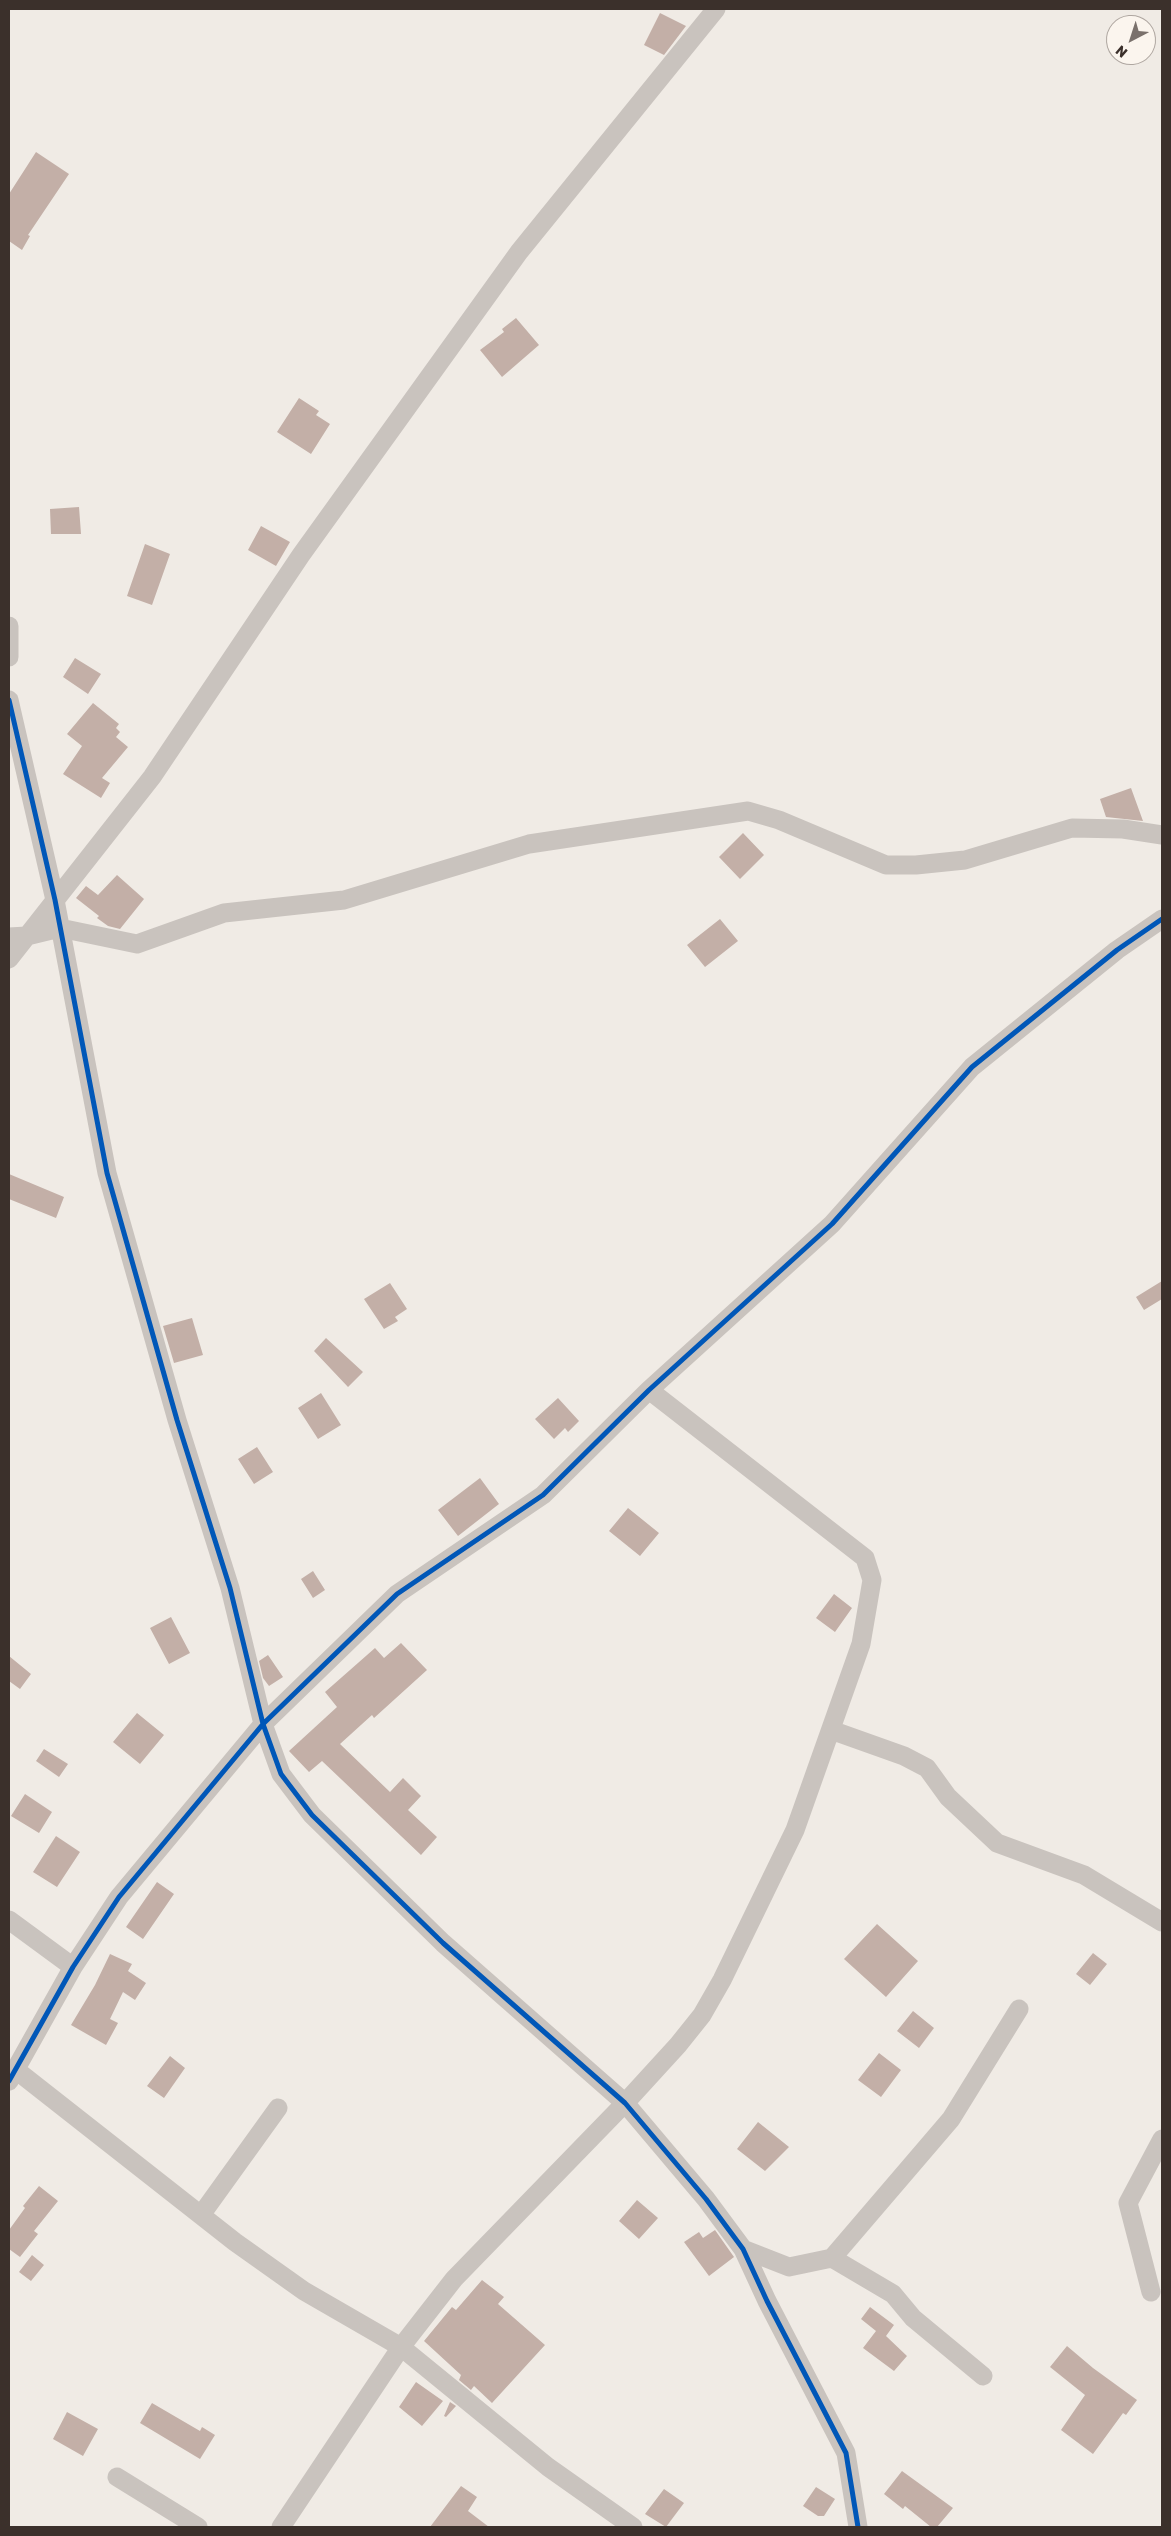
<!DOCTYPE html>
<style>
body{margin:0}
#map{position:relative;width:1171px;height:2536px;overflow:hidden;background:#f0ebe5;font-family:Rubik,sans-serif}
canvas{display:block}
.frame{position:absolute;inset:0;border:10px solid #3b302b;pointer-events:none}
.north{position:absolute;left:1106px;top:15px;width:50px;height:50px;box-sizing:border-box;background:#fbf5ee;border:1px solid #aea6a0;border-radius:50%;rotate:220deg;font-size:14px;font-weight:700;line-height:20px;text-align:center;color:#3b302b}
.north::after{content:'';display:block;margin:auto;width:18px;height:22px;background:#7a716c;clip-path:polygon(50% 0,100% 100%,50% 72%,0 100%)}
</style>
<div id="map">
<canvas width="1171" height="2536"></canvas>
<div class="frame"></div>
<div class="north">N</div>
</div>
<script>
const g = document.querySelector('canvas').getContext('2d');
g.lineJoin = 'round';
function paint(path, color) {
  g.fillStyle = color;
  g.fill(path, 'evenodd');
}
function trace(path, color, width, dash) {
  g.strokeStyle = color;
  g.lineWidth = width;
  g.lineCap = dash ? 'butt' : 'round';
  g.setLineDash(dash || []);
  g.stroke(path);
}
const building = new Path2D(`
 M660 13 686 26 664 55 644 45Z
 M36 152 69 174 28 235 30 236 22 250 9 241V194Z
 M516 318 539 345 502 377 480 350 504 332 502 329Z
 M299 398 319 411 316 415 330 424 311 454 277 432Z
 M79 507 81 534H51L50 509Z
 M261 526 290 542 276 566 248 550Z
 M145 544 170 554 152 605 127 596Z
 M75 658 101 674 88 694 63 677Z
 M93 703 119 724 116 728 120 732 116 737 128 747 102 778 110 783 101 798 63 774 82 746 67 734Z
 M1131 788 1143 821 1106 817 1100 799Z
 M743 833 764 855 740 879 719 857Z
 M117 875 144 899 120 929 108 926 97 918 99 916 76 898 86 886 98 895Z
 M720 919 738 941 705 967 687 945Z
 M9 1174 64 1197 56 1218 9 1199Z
 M1162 1281V1299L1144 1310 1136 1297Z
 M390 1283 407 1309 395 1317 398 1321 384 1329 364 1299Z
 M192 1318 203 1355 174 1363 163 1326Z
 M326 1338 363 1372 348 1387 314 1351Z
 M321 1393 341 1425 318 1439 298 1408Z
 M558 1398 579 1421 568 1432 565 1428 554 1439 535 1419Z
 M257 1447 273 1472 254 1484 238 1459Z
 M480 1478 499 1504 458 1536 438 1510Z
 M628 1508 659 1533 640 1556 609 1531Z
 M313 1571 325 1590 313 1598 301 1579Z
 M834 1594 852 1608 835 1632 816 1618Z
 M171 1617 190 1653 169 1664 150 1628Z
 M401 1643 427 1670 374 1718 372 1715 340 1744 390 1792 403 1778 421 1796 408 1810 437 1837 421 1855 322 1761 309 1772 289 1751 337 1707 325 1692 375 1648 384 1658Z
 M268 1655 283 1677 269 1686 263 1678 259 1661Z
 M9 1656 31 1674 20 1689 9 1681Z
 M137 1713 164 1735 140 1764 113 1742Z
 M44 1749 68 1764 59 1777 36 1761Z
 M25 1794 52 1812 39 1833 11 1816Z
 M56 1836 80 1852 57 1887 33 1872Z
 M157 1882 174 1894 143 1939 126 1927Z
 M877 1924 918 1961 886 1997 844 1959Z
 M1093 1953 1107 1964 1090 1985 1076 1974Z
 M110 1954 132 1964 128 1971 146 1983 135 2000 123 1992 110 2019 118 2023 106 2045 71 2025 95 1985Z
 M913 2011 934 2028 919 2048 897 2031Z
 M879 2053 901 2070 881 2097 858 2080Z
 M170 2056 185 2068 164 2098 147 2086Z
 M758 2122 789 2147 765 2171 737 2149Z
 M39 2186 58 2201 34 2231 38 2234 20 2257 9 2249V2230L25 2208 23 2206Z
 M637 2200 658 2218 639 2239 619 2221Z
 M715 2230 734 2257 709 2276 684 2242 699 2232 703 2238Z
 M32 2255 44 2265 31 2281 19 2272Z
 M482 2280 504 2297 498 2304 545 2345 492 2403 474 2386 471 2390 459 2380 461 2375 424 2341 452 2307 456 2310Z
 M870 2307 894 2325 886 2336 907 2356 894 2371 863 2348 876 2331 861 2319Z
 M1067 2346 1093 2368 1137 2400 1126 2415 1123 2413 1093 2454 1061 2430 1085 2395 1050 2367Z
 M416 2382 443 2401 422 2426 399 2407Z
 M450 2402 456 2406 446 2417 444 2416Z
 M152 2403 200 2431 202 2427 215 2435 200 2459 140 2423Z
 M67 2412 98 2429 83 2456 53 2439Z
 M902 2471 953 2508 937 2527H931L905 2506 903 2509 884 2494Z
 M461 2486 477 2497 468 2511 489 2527H430Z
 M816 2487 835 2499 824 2516H818L803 2506Z
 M664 2489 684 2503 666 2527 645 2514Z`);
const street = new Path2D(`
 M9 626V657
 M9 700 55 900 107 1173 177 1420 230 1588 263 1724 281 1774 312 1815 443 1943 625 2103 706 2199 743 2249 767 2301 846 2453 858 2527
 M9 937 27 936 60 928 137 944 224 913 344 900 529 844 748 811 779 820 886 865H916L965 860 1072 828 1123 829 1162 835
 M9 959 152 777 301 555 519 252 716 9
 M831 1730 904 1756 927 1768 948 1797 997 1843 1084 1875 1162 1922
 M9 1920 73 1967
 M16 2070 235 2242 304 2291 401 2347 548 2467 633 2527
 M9 2081 73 1967 119 1897 263 1724 397 1594 543 1495 649 1390 832 1224 972 1067 1117 950 1162 919
 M201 2215 278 2108
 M743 2249 789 2267 832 2258 951 2119 1019 2009
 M832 2258 893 2294 913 2318 983 2376
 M1151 2292 1128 2203 1162 2139
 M117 2477 198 2527
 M281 2527 401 2347 454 2279 625 2103 678 2045 702 2015 722 1980 795 1830 861 1644 872 1580 865 1558 649 1390`);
const cycleway = new Path2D(`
 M9 700 55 900 107 1173 177 1420 230 1588 263 1724 281 1774 312 1815 443 1943 625 2103 706 2199 743 2249 767 2301 846 2453 858 2527
 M9 2081 73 1967 119 1897 263 1724 397 1594 543 1495 649 1390 832 1224 972 1067 1117 950 1162 919`);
paint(building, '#c3afa7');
trace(street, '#c9c3be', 19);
trace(cycleway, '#0057b8', 5);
</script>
